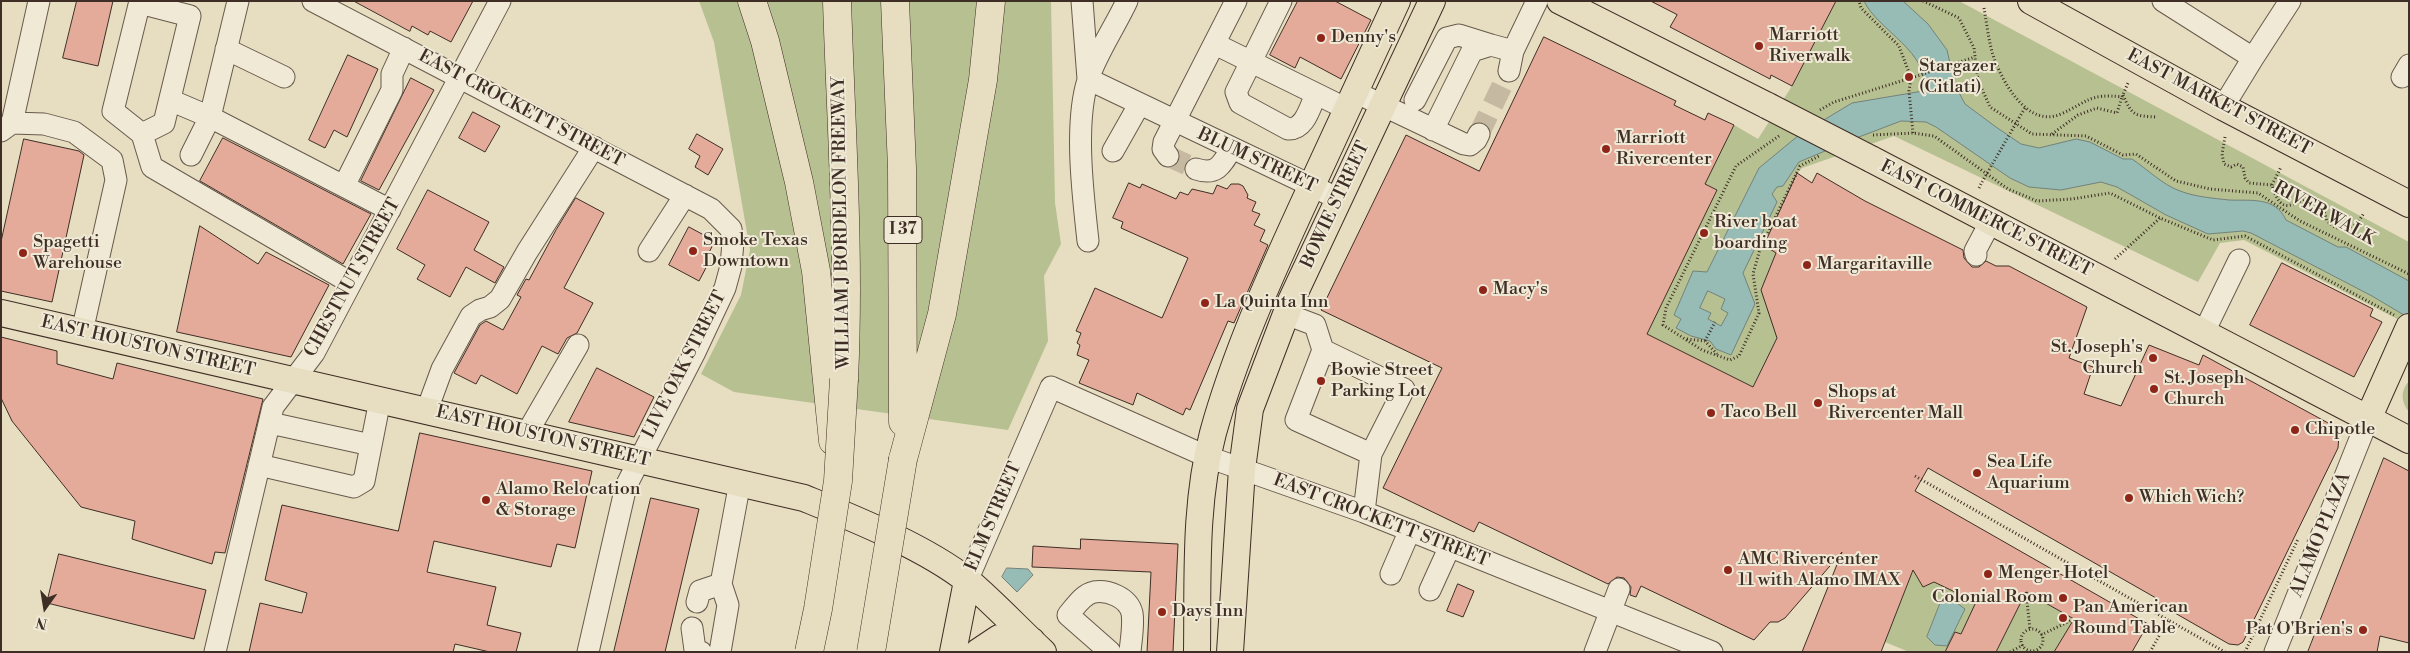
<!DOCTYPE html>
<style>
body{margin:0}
#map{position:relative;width:2410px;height:653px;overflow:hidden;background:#e7ddc0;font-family:"Libre Bodoni",serif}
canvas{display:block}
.frame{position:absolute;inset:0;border:2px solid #3e2e25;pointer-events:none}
.north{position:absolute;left:20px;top:583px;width:50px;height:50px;-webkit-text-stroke:4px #efe9d6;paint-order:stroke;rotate:193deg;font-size:14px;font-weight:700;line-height:20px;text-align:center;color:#3e2e25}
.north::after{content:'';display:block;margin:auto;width:18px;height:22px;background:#3e2e25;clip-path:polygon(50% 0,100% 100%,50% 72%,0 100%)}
</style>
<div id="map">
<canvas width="2410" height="653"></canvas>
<div class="frame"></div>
<div class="north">N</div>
</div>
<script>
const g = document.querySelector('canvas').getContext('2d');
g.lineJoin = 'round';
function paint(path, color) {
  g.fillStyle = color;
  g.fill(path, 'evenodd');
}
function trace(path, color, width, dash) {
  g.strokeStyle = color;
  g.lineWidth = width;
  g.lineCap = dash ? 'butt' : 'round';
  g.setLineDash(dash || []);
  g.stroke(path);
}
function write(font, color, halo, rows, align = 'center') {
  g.font = font + ' "Libre Bodoni",serif';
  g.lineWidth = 4;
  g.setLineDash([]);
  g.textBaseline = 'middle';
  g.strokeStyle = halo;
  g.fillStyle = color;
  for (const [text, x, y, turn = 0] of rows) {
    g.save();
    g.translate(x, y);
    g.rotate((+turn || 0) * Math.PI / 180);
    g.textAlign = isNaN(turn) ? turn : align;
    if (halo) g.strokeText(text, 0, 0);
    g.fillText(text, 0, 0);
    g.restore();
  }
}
const green = new Path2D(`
 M699 1H1051L1055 203 1061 244 1044 276 1048 341 1008 430 734 392 701 374 741 295 750 250 714 42Z
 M1836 1H1959L2409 242V325L2244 240 2220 243 2198 282 1894 136 1802 168 1797 173 1764 245 1776 253 1761 290 1777 338 1753 387 1647 334 1717 190 1705 184 1734 125 1758 139 1792 86Z
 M2409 381V412C2401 402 2400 391 2409 381Z
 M1913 570 1923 587 1943 578 1940 585 1976 602 1961 634 1955 632 1945 652H1909L1885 642Z
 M2026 592 2074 619 2054 652H1996Z`);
const water = new Path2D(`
 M1864 1H1903L1928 24 1947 50 1955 85 1965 104 1996 127 2021 144 2039 148 2076 139 2090 142 2123 159H2132C2147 169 2163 185 2180 191 2196 197 2212 198 2229 200 2250 201 2275 196 2286 220L2338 247H2346L2409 281V318L2372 296 2251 233 2243 231 2208 234 2166 215 2117 187 2101 182 2061 190 2029 187 2010 178 1936 127 1926 122 1901 121 1851 140 1799 162 1783 186 1777 187 1772 194 1777 202 1743 273 1755 304 1731 355 1716 349 1710 341 1691 336 1676 328 1681 319 1674 315 1693 271 1707 272 1759 168 1799 135 1852 103 1923 91C1932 53 1877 30 1864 1ZM1708 291 1725 299 1721 309 1728 313 1721 326 1708 319 1711 313 1700 308Z
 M1007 568 1028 569 1033 575 1017 592 1002 577Z
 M1942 599 1953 600 1965 609 1947 646 1935 645 1927 637Z`);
const building = new Path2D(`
 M77 1H113L98 66 63 58Z
 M354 1H473L451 42 430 31 428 35 412 26 410 31Z
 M1298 1H1335L1371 20 1341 79 1300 57 1295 68 1270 55Z
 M1651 1H1836L1792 86 1771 75 1770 79 1670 27 1677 15Z
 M1544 37 1676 101 1674 105 1705 120 1708 113 1734 125 1705 184 1717 190 1647 334 1753 387 1777 338 1761 290 1776 253 1764 245 1797 173 1812 183 1817 173 1865 201 1963 250 1964 258 1972 267H1979L1986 261 1996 266H2009L2087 307 2069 358 2093 367 2084 394 2121 406 2149 345 2199 365 2203 355 2330 424 2339 435 2338 448 2243 642 2238 645 2229 644 2154 601 2156 598 1928 468 1915 491 2148 624 2132 652H2054L2074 619 2026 592 1996 652H1945L1955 632 1961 634 1976 602 1934 582 1923 587 1913 570 1881 652H1802L1842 552 1785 618 1778 622H1770L1754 640 1641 586 1636 597 1630 595 1631 587 1624 578 1617 577 1608 584 1479 522 1474 532 1383 488 1442 368 1321 310 1406 135 1479 171Z
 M348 55 378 69 347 137 334 130 325 148 309 140Z
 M411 78 434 90 379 190 361 181Z
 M473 112 500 126 485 152 459 138Z
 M697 134 723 149 708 175 695 167 700 156 689 149Z
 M223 138 371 214 343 264 200 181Z
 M24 139 79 151 84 155 52 302 1 291V242Z
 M1129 183 1140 188 1142 184 1176 199 1180 192 1188 195 1192 189 1213 194 1217 185 1227 189 1231 184H1239L1243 186 1248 195 1247 198 1256 202 1252 211 1260 214 1254 225 1265 230 1260 241 1268 245 1234 323 1228 321 1190 410 1186 408 1183 415 1137 393 1133 405 1079 383 1089 360 1077 355 1080 345 1077 343 1081 333 1076 331 1095 288 1162 318 1188 258 1121 228 1123 222 1113 218Z
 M428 190 489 222 474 250 504 267 495 283 466 267 450 297 417 279 425 265 397 249Z
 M576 198 604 213 564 288 593 303 577 333 567 338 558 354 542 346 517 394 481 375 476 384 454 373 480 325 486 321 503 330 521 297 517 295 526 279 529 280 556 230Z
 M200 226 258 264 266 252 329 285 291 357 177 332Z
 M689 227 715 241 705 260 709 262 699 281 669 265Z
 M2282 263 2373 309 2370 316 2382 322 2354 377 2250 325Z
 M1 337 57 351V364L113 379 117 363 263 399 225 553 215 552 212 564 132 539 135 521 81 507 12 421 1 398Z
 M597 368 654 397 634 437 569 422Z
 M420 433 592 471 575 548 557 544 551 567 434 541 427 572 496 587 487 625 521 633 516 652H490L455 644 453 652H249L260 603 302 613 307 593 265 580 282 505 398 531Z
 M2384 458 2409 471V643L2380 636 2377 652H2308Z
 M651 498 699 509 665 652H614Z
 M1081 539 1178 544 1173 652H1147L1151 572 1032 567 1033 546 1080 549Z
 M59 554 206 590 194 639 47 603Z
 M1458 584 1474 591 1463 617 1447 611Z`);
const minorTunnel = new Path2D(`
 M1479 134 1509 71
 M1168 156 1196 169`);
const path = new Path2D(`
 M1923 1 1959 18 1974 48 1978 80 1990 107 2032 134 2086 136 2123 155 2136 154 2176 181 2210 189 2258 193 2300 221 2409 274
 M1984 8C1987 25 1989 45 1995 61 2005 86 2029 128 2061 114 2088 102 2089 93 2122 97L2128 83
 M2123 95C2132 116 2135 116 2157 117
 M1820 110 1834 102 1911 78 1899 46 1861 8 1859 1
 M2019 118 2025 108
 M1913 133 1909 91 1911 78 1975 57
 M2052 134 2078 115 2097 108 2117 113 2122 97
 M1873 135 1913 133 1934 136 2008 189 2037 201 2072 199 2110 193 2160 218 2213 240 2245 236 2394 315
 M1779 136 1736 166 1666 308 1663 325 1702 350 1730 360 1739 356 1759 313 1753 274 1760 249 1800 166 1819 156
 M2225 137 2222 154 2224 164 2231 167 2237 164 2243 167 2245 178 2249 183 2272 185C2283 221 2293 199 2314 197L2321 201 2327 221 2336 228H2346L2356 225 2364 213
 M2272 185 2281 167
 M1979 188 1982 182
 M2115 259 2160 218
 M1687 339 1705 341 1717 354
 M1705 341 1715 322
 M1915 476 2168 620
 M2026 592 2030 629
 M2021 640a11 11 0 1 1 22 0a11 11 0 1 1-22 0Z
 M2041 635 2074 619
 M2010 652 2023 645
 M2150 652 2168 620 2225 652
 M2245 652 2298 539`);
const minor = new Path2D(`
 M140 1 113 111 142 134 152 167 351 283
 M313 1 711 209 731 229 733 242 731 266 725 288 694 354 626 486 588 652
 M1082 1 1088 79 1339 199
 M1281 1 1236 92 1240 103 1288 129C1305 130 1310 107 1316 94
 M2163 1 2253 58 2223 107
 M140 3 190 16 164 123 142 134
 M1215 44 1347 109
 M226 49 284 77
 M2253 58 2290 1
 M1509 71 1513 51 1537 1
 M2402 77 2409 65
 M1355 92 1464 144 1470 145 1476 140 1479 134
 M170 100 210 117 238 1
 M1415 100 1447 38 1459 35 1491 45
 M12 123 39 1
 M1433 130 1472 51 1491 45 1513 51
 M1 131 12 123 44 124 74 132 112 160 116 180 82 332
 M1113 151 1139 105
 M191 155 210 117 390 210
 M1168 156 1163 149 1164 142 1236 1
 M1196 169C1216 176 1222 165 1231 149
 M344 186 392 90V74L404 48
 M1088 241C1083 195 1074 124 1088 80 1095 56 1116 25 1127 1
 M649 251 685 195
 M1976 255 1975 251 1991 221
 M1286 314 1315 325 1323 350 1404 389 1371 454 1364 512
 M2204 332 2239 260
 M1323 350 1296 420 1371 454
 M427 410 442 369 471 316 480 310 490 307 500 299 527 252 594 147
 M270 423 371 445
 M527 433 578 345
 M259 465 354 487 364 481 380 400
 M1391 574 1410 530
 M967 581 1051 387 1208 457 1364 512 1712 652
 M1430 590 1450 546
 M697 602 700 591 721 584
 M692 628 695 650 701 652
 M215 652 273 407 314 353 500 1
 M720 652 728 605 721 584 740 482
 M1110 652 1068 615C1075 607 1083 594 1094 592 1108 590 1128 597 1132 613 1134 625 1131 640 1130 652
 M1595 652 1619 589
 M2275 652 2368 419`);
const major = new Path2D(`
 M1560 1 1768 106
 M2031 1 2223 107 2409 204
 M1871 159 2409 440
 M1 313 804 498C855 519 925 547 968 581 994 603 1018 629 1043 652
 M2368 419 2409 327
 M953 652 967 581
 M978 652 999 638 1032 641
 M1197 652C1198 579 1194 504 1213 433 1234 357 1267 283 1300 211 1332 141 1364 71 1397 1
 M1230 652 1242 469 1250 409 1291 301 1432 1`);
const highway = new Path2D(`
 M752 1 765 41 779 99 799 182 816 271 833 441
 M837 1C841 127 850 253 844 379
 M895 1 902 168 903 422
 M903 459 942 314 983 80 991 1`);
const pathBridge = new Path2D(`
 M1982 182 2019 118`);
const majorBridge = new Path2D(`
 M1768 106 1871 159`);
const highwayBridge = new Path2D(`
 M809 652 818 609 838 481 844 379
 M871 652 903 459`);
const markers = [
 [1321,38,5,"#8f2418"],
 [1759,46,5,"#8f2418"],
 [1909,77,5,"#8f2418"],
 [1606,149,5,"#8f2418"],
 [1704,233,5,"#8f2418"],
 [693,251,5,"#8f2418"],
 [23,253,5,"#8f2418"],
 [1807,265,5,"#8f2418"],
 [1483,290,5,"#8f2418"],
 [1205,303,5,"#8f2418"],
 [2153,358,5,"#8f2418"],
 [1321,381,5,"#8f2418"],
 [2154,389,5,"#8f2418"],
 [1818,403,5,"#8f2418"],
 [1711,413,5,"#8f2418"],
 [2295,430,5,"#8f2418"],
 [1977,473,5,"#8f2418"],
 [2129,498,5,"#8f2418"],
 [486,500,5,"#8f2418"],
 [1728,570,5,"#8f2418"],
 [1988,574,5,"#8f2418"],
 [2063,598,5,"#8f2418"],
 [1162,612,5,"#8f2418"],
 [2063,618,5,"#8f2418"],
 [2363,630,5,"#8f2418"]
];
const shields = [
 [903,230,38]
];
const shieldNames = [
 ["I 37",903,230]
];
const poiNames = [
 ["Marriott",1769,36],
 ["Riverwalk",1769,57],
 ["Denny's",1331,38],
 ["Stargazer",1919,67],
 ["(Citlati)",1919,88],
 ["Marriott",1616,139],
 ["Rivercenter",1616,160],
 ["River boat",1714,223],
 ["boarding",1714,244],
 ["Smoke Texas",703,241],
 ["Downtown",703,262],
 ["Spagetti",33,243],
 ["Warehouse",33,264],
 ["Margaritaville",1817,265],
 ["Macy's",1493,290],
 ["La Quinta Inn",1215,303],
 ["St. Joseph's",2143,348,"right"],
 ["Church",2143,369,"right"],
 ["Bowie Street",1331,371],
 ["Parking Lot",1331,392],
 ["St. Joseph",2164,379],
 ["Church",2164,400],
 ["Shops at",1828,393],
 ["Rivercenter Mall",1828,414],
 ["Taco Bell",1721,413],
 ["Chipotle",2305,430],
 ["Sea Life",1987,463],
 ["Aquarium",1987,484],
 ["Alamo Relocation",496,490],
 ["& Storage",496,511],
 ["Which Wich?",2139,498],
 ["AMC Rivercenter",1738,560],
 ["11 with Alamo IMAX",1738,581],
 ["Menger Hotel",1998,574],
 ["Colonial Room",2053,598,"right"],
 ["Pan American",2073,608],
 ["Round Table",2073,629],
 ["Days Inn",1172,612],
 ["Pat O'Brien's",2353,630,"right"]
];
const streetNames = [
 ["EAST MARKET STREET",2219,103,28],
 ["EAST CROCKETT STREET",521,109,28],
 ["BLUM STREET",1257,161,25],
 ["BOWIE STREET",1336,205,-65],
 ["RIVER WALK",2324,214,29],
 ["EAST COMMERCE STREET",1986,219,27],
 ["WILLIAM J BORDELON FREEWAY",842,223,-91],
 ["CHESTNUT STREET",353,278,-61],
 ["EAST HOUSTON STREET",148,347,13],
 ["LIVE OAK STREET",685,365,-63],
 ["EAST HOUSTON STREET",543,437,13],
 ["ELM STREET",994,517,-67],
 ["EAST CROCKETT STREET",1381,521,21],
 ["ALAMO PLAZA",2321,535,-68]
];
paint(green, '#b7c091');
paint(water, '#97bbb5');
trace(water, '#73837b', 1);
paint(building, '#e4ab9a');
trace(building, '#3e2e25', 1);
trace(minorTunnel, '#c5baa1', 21, [21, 11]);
trace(minor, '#685a4c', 23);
trace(major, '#3e2e25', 28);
trace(highway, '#3e2e25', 29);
trace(path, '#3e2e25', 3, [1, 2.5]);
trace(minor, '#efe9d6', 21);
trace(major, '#e7ddc0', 26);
trace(highway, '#e7ddc0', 28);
trace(majorBridge, '#3e2e25', 28, []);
trace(highwayBridge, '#3e2e25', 29, []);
trace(pathBridge, '#3e2e25', 3, [1, 2.5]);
trace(majorBridge, '#e7ddc0', 26);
trace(highwayBridge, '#e7ddc0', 28);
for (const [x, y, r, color] of markers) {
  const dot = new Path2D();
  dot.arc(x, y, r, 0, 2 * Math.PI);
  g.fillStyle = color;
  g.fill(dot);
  trace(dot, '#efe9d6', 2);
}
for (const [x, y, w] of shields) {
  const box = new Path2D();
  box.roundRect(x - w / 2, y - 13.5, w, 27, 4);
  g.fillStyle = '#efe9d6';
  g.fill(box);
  trace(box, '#3e2e25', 1);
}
write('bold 16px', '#3e2e25', null, shieldNames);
write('18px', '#3e2e25', '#efe9d6', poiNames, 'left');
write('18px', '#3e2e25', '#efe9d6', streetNames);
</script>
